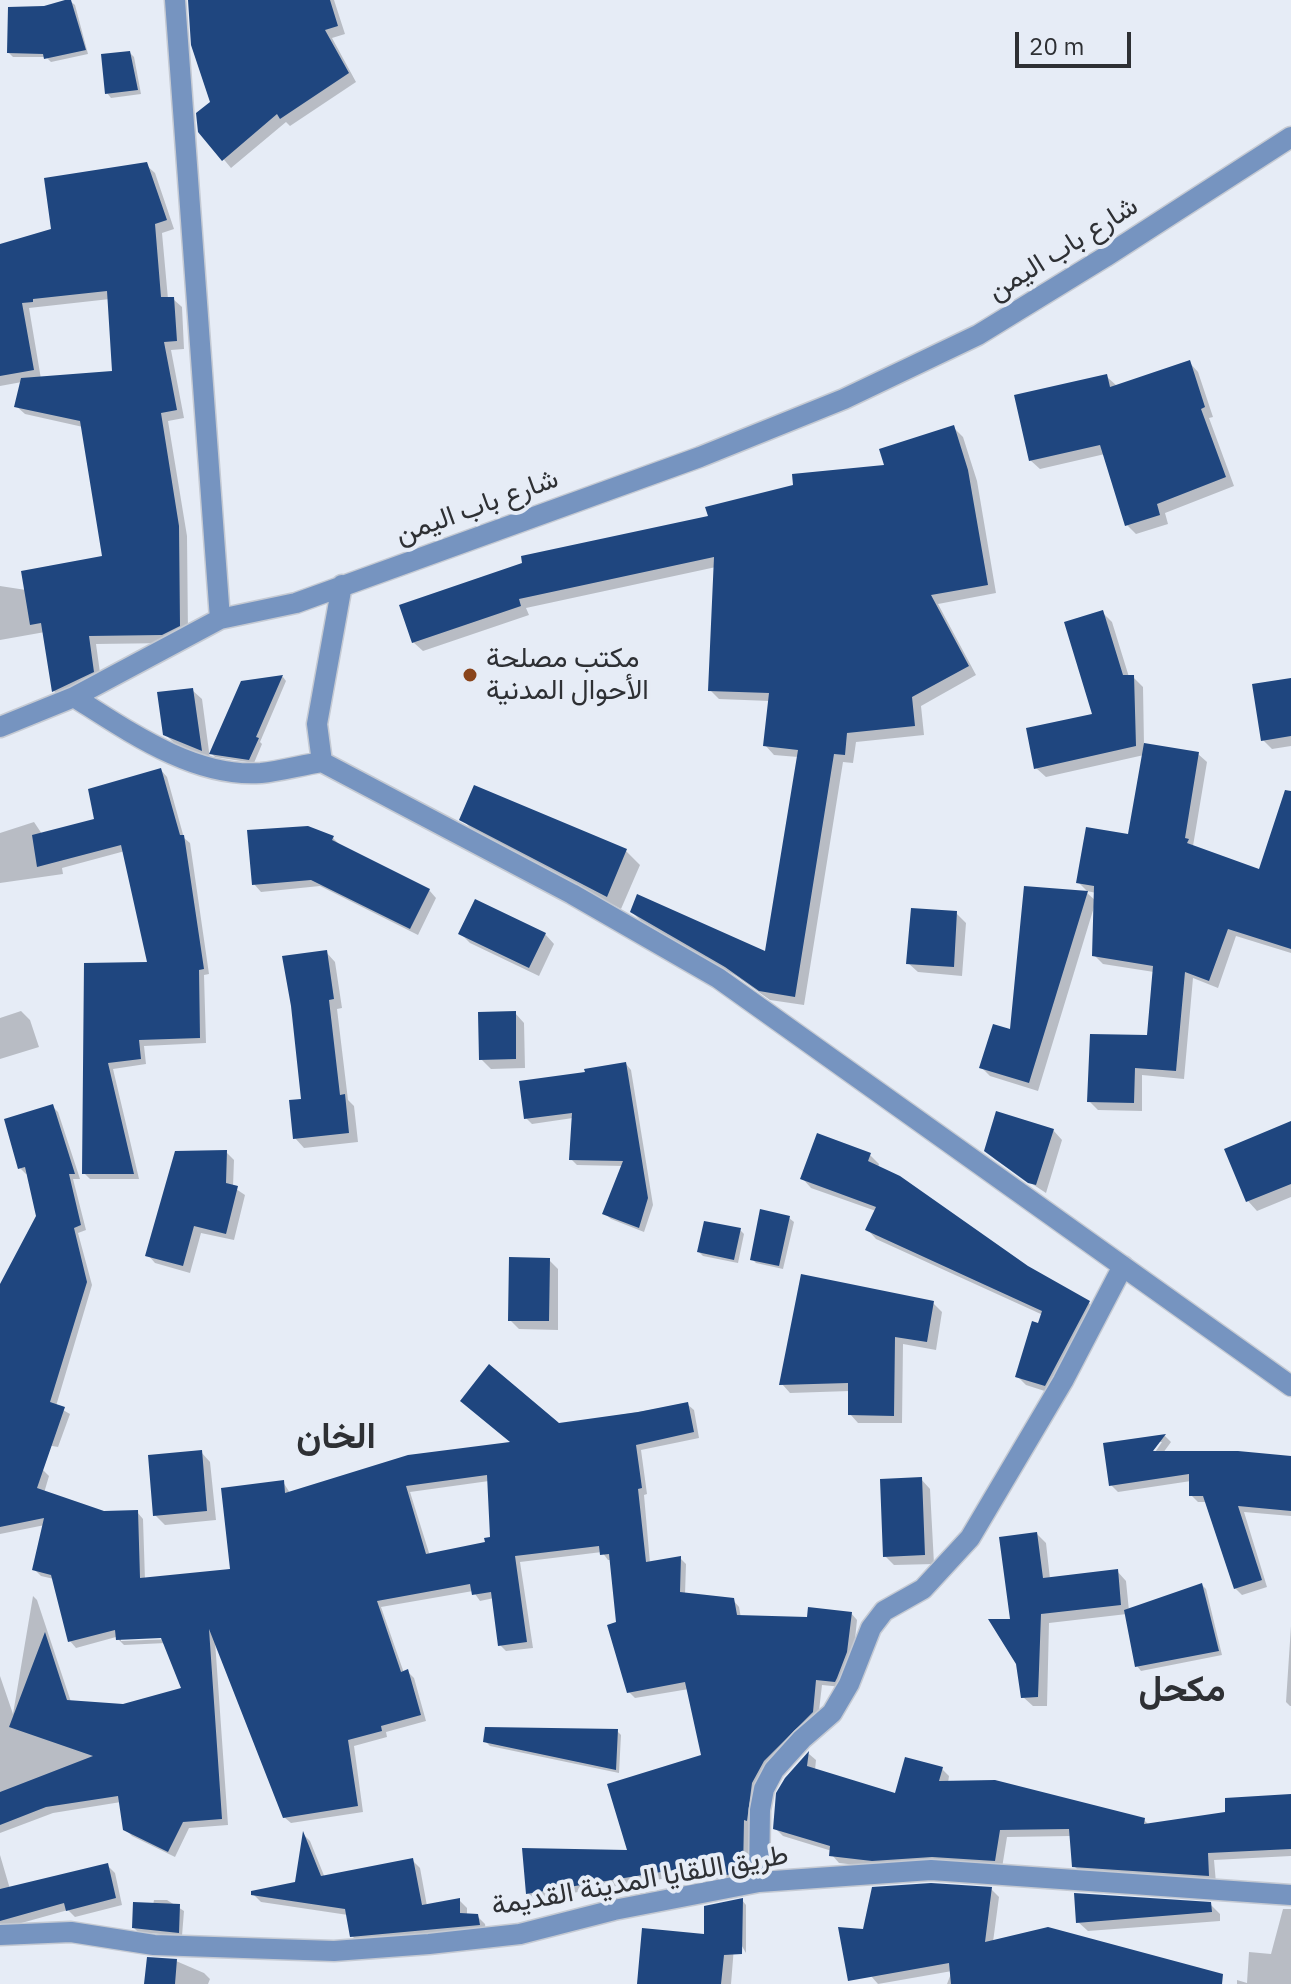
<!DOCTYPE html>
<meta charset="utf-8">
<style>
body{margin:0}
#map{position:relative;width:1291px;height:1984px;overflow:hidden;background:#e6ecf6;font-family:"IBM Plex Sans",sans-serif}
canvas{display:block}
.scale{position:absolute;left:1015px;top:32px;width:116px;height:36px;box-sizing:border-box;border:4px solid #2e3034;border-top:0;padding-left:10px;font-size:24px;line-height:28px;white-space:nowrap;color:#2e3034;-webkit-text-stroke:6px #e6ecf6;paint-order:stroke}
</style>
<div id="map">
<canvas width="1291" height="1984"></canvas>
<div class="scale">20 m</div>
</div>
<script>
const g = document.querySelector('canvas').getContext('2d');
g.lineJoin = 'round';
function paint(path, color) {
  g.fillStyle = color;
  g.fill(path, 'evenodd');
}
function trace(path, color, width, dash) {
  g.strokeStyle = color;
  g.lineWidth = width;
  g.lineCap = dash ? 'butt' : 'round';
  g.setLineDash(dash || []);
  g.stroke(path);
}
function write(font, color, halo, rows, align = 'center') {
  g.font = font + ' "IBM Plex Sans",Vazirmatn,sans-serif';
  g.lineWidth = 8;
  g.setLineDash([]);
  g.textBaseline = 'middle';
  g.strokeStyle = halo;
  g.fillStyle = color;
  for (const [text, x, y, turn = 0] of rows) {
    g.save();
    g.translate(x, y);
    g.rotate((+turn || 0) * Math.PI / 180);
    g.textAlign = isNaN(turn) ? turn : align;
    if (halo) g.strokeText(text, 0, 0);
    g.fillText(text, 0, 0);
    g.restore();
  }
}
const shadow = new Path2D(`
 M190 0H334L345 34 332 38 356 82 290 126 286 122 231 168 200 131 213 102Z
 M70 1 75 5 88 54 51 62 46 57H13L9 53 44 8Z
 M130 53 134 57 141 94 111 98 107 93Z
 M146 165 155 173 174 229 162 233 168 299H173L182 307 184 349 171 350 184 418 168 421 187 536 188 634 171 643 96 644 101 680 62 699 54 691 45 632 0 640V586L26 590 104 557 83 427 25 414 16 406 22 382 0 386V246L54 230ZM110 299 115 373 41 379 29 308Z
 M1189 362 1198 372 1213 417 1209 418 1234 486 1165 513 1168 524 1136 534 1127 525 1105 454 1040 469 1030 460 1106 376 1117 386Z
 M954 428 963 437 977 481 996 593 938 604 976 675 921 706 924 735 856 742 853 763 843 762 804 1005 770 1000 736 976 641 921 632 912 767 954 798 757 774 755 765 745 770 701 719 699 710 690 716 567 526 608 529 615 423 651 413 642 710 517 887 467Z
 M1102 612 1112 622 1129 677H1133L1143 687 1144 745 1198 754 1207 762 1193 846 1260 872 1291 841V953L1236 936 1218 988 1193 978 1184 1079 1142 1075V1111L1098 1110 1089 1101 1149 1037 1154 972 1103 964 1094 955V907L1038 1091 990 1076 981 1067 1012 1032 1087 893 1096 901V893L1087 891 1079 883 1130 836 1144 755 1046 777 1036 768 1094 716Z
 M283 677 286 681 260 742 262 744 254 763 215 757 211 753 242 683Z
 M1291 680V746L1272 749 1263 740Z
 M192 690 202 699 210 759 175 744 165 734Z
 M161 770 167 777 184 838 190 843 209 974 204 975 206 1043 144 1046 146 1064 113 1069 139 1179H90L84 1173 86 965 150 964 125 851 62 868 63 874 0 883V833L34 822 42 834 96 821Z
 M462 819 626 851 640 865 621 909 476 834Z
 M333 838 340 845 429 890 436 898 418 935 320 886 261 892 254 884Z
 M956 913 966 923 962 976 918 972 908 963Z
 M461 934H545L554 944 539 976 470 943Z
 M326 952 335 962 342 1008 337 1009 348 1100 354 1106 358 1142 304 1148 295 1138Z
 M21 1011 30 1020 39 1047 0 1059V1018Z
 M515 1013 524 1023 525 1068 491 1069 481 1059Z
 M626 1064 631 1070 653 1205 644 1232 611 1219 605 1214 623 1166 577 1165 571 1159 573 1118 532 1124 526 1118 587 1074Z
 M52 1106 58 1112 80 1179H73L86 1230 78 1233 92 1285 56 1406 70 1414 58 1447 30 1442 0 1409V1288L39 1216 29 1173 26 1174 20 1168Z
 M1291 1123V1197L1257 1211 1248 1201Z
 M1053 1130 1062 1140 1046 1193 996 1160 986 1151Z
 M226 1152 234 1160 233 1187 245 1195 234 1240 201 1233 190 1273 155 1263 148 1255Z
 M870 1155 879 1164 878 1168 1027 1268 1089 1303 1097 1312 1054 1394 1026 1385 1017 1376 1043 1315 876 1239 868 1230 876 1211 811 1188 803 1179Z
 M789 1218 794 1222 783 1269 756 1263 752 1259Z
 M740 1230 744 1234 738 1263 703 1256 699 1252Z
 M549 1260 558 1269V1330L519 1329 510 1320Z
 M933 1303 942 1312 936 1350 903 1344 902 1423H858L850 1414V1391L790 1393 782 1384Z
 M687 1404 694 1410 699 1438 641 1450 647 1494 644 1495 650 1563 680 1558 686 1564 685 1595 733 1600 739 1607 741 1618 808 1619 851 1613 857 1620 853 1659 842 1687 822 1685 818 1719 770 1768 753 1826 749 1825V1878L712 1885 706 1879V1872L534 1899 528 1893 629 1852 703 1757 689 1689 635 1698 629 1692 618 1624 612 1560H608L602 1552 520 1562 533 1648 506 1651 500 1645 494 1598 480 1601 473 1591 381 1607 404 1673 408 1672 414 1678 426 1721 386 1732 387 1737 354 1746 363 1812 291 1823 284 1817 215 1641 228 1825 189 1828 175 1857 132 1836 125 1829 121 1802 53 1813 0 1833V1676L13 1714 33 1596 37 1600 71 1702 124 1706 183 1689 166 1643 124 1645 116 1637 76 1648 70 1641 54 1579 41 1576 35 1570 45 1525 0 1534V1480L43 1470 49 1476 44 1493 104 1513 137 1512 143 1519 145 1580 232 1571 283 1482 290 1493 513 1443 558 1425ZM489 1481 492 1539 487 1544 430 1556 410 1492ZM171 1635V1639L121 1641V1637Z
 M1165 1436 1171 1442 1163 1453 1291 1458V1516L1244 1512 1267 1587 1242 1595 1235 1588 1207 1502H1198L1191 1495V1481L1118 1492 1111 1485 1105 1445ZM1157 1442H1162L1149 1461 1146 1458Z
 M201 1452 210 1462 216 1520 165 1525 155 1515Z
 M921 1479 930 1489 934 1564 894 1565 885 1556Z
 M1037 1534 1046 1543 1050 1579 1117 1571 1126 1581 1129 1611 1202 1585 1206 1589 1222 1655 1141 1671 1137 1666 1127 1614 1049 1623 1047 1706H1033L1023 1697 1013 1621Z
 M1291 1626V1706H1290L1286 1702Z
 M617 1731 621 1735 619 1773 490 1746 485 1741Z
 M809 1754 816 1760 815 1770 897 1795 942 1769 949 1776 948 1783 1144 1820 1149 1825 1291 1819V1856L1214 1860 1216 1883 1082 1874 1074 1866 1071 1836 1007 1837 1002 1868H881L839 1863 832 1855V1851L783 1836 775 1828 786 1779Z
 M304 1835 310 1841 325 1878 412 1860 420 1868 427 1906 459 1900 467 1908V1915L477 1916 485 1924 486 1932 360 1944 352 1936 348 1915 261 1902 253 1894 297 1884Z
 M0 1855 10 1889 108 1866 115 1873 122 1905 75 1917 68 1910 0 1929Z
 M991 1889 999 1897 993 1942 1173 1984H947L952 1971 878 1984 871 1976Z
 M154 1900H167L184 1911 182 1936 138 1932 134 1928 153 1905Z
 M742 1900 746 1905V1953L718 1905Z
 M1210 1904 1220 1914V1921L1088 1931 1078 1922Z
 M1283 1909H1291V1984H1237V1980L1247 1983 1249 1952 1271 1954Z
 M734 1947 731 1984H639Z
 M176 1961 204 1973 210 1979 208 1984H147Z`);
const building = new Path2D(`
 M65 0H71L86 50 44 59 43 54 7 53 8 7 44 6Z
 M188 0H330L338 26 325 30 349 73 280 119 277 114 222 161 198 132 196 113 210 102 191 45Z
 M130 51 138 90 105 94 101 54Z
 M147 162 167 220 155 224 161 297H174L177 341 164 342 177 410 161 413 179 526 180 626 162 635 89 636 94 672 52 692 41 623 30 625 21 571 102 556 80 421 14 407 21 378 112 371 107 291 33 299V302L22 303 34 370 0 376V244L51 229 44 178Z
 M1190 360 1205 407 1201 409 1226 477 1157 504 1160 515 1125 526 1100 445 1029 461 1014 395 1107 374 1110 387Z
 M954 425 968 470 988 585 931 595 969 666 912 697 915 726 847 733 845 755 834 754 795 997 759 991 725 967 630 912 637 894 765 951 798 750 763 746 769 693 708 691 714 557 519 599 521 606 412 643 399 605 522 563 521 556 708 516 705 507 793 485 792 474 884 465 879 449Z
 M1103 610 1123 675H1134L1136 746 1034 769 1026 728 1092 714 1064 622Z
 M283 675 256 737 259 738 249 760 209 754 241 681Z
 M1291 678V736L1261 741 1252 684Z
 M193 688 202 751 163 735 157 692Z
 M1144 743 1199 752 1185 838 1189 839 1187 843 1259 869 1285 790 1291 791V949L1228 929 1209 981 1185 972 1176 1071 1135 1068 1134 1103 1087 1102 1090 1034 1147 1035 1153 966 1092 956 1094 886 1076 883 1086 827 1128 834Z
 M161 768 180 835H184L204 969 199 970 200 1038 139 1040 141 1059 108 1063 134 1174H82L84 963 147 962 121 845 37 867 32 835 94 819 88 789Z
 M474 785 627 849 607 897 459 820Z
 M308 826 334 836 332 840 430 889 410 929 311 880 252 885 247 830Z
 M1024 886 1088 891 1029 1083 979 1068 993 1024 1010 1029Z
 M475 899 546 933 529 968 458 934Z
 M911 908 957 911 954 967 906 964Z
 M327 950 334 999 329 1000 340 1095 345 1094 349 1133 293 1139 289 1100 301 1099 291 1006 282 956Z
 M516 1011V1059L479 1060 478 1012Z
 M626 1062 648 1198 639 1228 602 1214 623 1161 569 1160 572 1113 524 1119 519 1081 585 1072 584 1069Z
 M53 1104 75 1174H69L81 1225 74 1228 87 1282 50 1402 65 1407 37 1488 104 1511 138 1510 140 1578 230 1569 221 1488 284 1480 285 1493 408 1455 510 1442 460 1401 489 1364 559 1423 638 1412 688 1402 694 1432 636 1445 642 1488 638 1489 646 1562 681 1556 680 1592 734 1598 737 1615 807 1617 808 1607 852 1612 847 1652 837 1678 835 1682 816 1680 813 1712 764 1761 752 1783 747 1821 744 1820 743 1872 704 1879V1865L526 1894 522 1848 627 1850 607 1784 701 1755 685 1682 627 1693 607 1625 616 1622 609 1554 600 1555 599 1546 515 1556 527 1642 498 1646 491 1592 472 1595 470 1584 377 1601 401 1672 408 1669 421 1715 381 1726 382 1731 348 1740 358 1806 283 1818 209 1629 222 1819 183 1822 168 1852 123 1830 118 1796 46 1807 0 1825V1792L93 1756 9 1727 45 1632 67 1700 123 1704 181 1688 161 1638 116 1640 115 1630 68 1642 51 1575 32 1570 44 1518 0 1527V1284L36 1216 25 1167 18 1169 4 1119ZM487 1475 490 1537 484 1538 485 1542 426 1554 406 1486Z
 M996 1111 1054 1129 1036 1185 1028 1183 984 1151Z
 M1291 1121V1184L1246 1202 1224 1149Z
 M817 1133 871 1153 868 1161 900 1176 1028 1266 1090 1301 1045 1386 1015 1377 1032 1321 1038 1323 1042 1311 865 1230 876 1207 800 1179Z
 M227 1150 226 1183 238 1186 226 1234 194 1226 183 1266 145 1256 175 1151Z
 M760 1209 790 1216 779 1266 750 1260Z
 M704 1221 741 1228 734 1260 697 1252Z
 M509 1257 550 1258 549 1321H508Z
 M801 1274 934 1301 927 1342 895 1337 894 1416 848 1415V1383L779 1385Z
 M1166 1434 1153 1451H1238L1291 1456V1511L1238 1506 1262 1580 1234 1589 1203 1496H1189V1474L1109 1486 1103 1443Z
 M202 1450 207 1511 153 1516 148 1455Z
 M922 1477 925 1555 883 1557 880 1479Z
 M1037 1532 1043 1578 1118 1569 1121 1605 1041 1614 1038 1697 1021 1698 1016 1664 988 1619H1010L999 1537Z
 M1202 1583 1219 1651 1135 1667 1124 1610Z
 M485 1727 618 1729 616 1770 483 1742Z
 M809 1751 807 1766 895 1793 905 1757 943 1767 939 1781 995 1780 1145 1818 1144 1824 1225 1812V1798L1291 1794V1849L1208 1853 1209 1876 1072 1867 1069 1829 1000 1830 995 1861 932 1857 872 1861 829 1856 830 1846 773 1829 776 1793 785 1778Z
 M303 1831 321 1876 413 1858 422 1905 460 1898V1913L478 1914 480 1925 350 1937 345 1909 251 1895V1891L295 1882Z
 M108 1863 116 1898 66 1911 64 1903 0 1921V1889Z
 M931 1883 992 1887 985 1942 1048 1927 1223 1974 1222 1984H951L949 1963 848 1981 838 1927 863 1929 872 1887Z
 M1074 1893 1211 1902 1212 1912 1076 1923Z
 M743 1898 742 1954 724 1955 721 1984H637L642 1928 704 1934V1906Z
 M133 1902 180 1904 179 1933 132 1928Z
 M147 1957 177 1959 175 1984H144Z`);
const minor = new Path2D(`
 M175 0 220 619
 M342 585 317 724 322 762 572 894 718 978 1291 1386
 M74 697C128 731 194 778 261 773 281 771 302 765 322 762
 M0 727 74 697 220 619 296 603 700 457 844 399 978 335 1105 257 1291 137
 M759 1882 760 1810 764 1789 774 1770 802 1739 832 1713 849 1684 871 1628 884 1611 923 1589 970 1538 1063 1381 1123 1266
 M0 1935 71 1932 154 1945 334 1951 429 1944 520 1934 614 1910 759 1882 931 1870 1291 1895`);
const markers = [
 [470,675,8,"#89441b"]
];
const streetNames = [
 ["شارع باب اليمن",1063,249,-32],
 ["شارع باب اليمن",477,507,-20],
 ["طريق اللقايا المدينة القديمة",640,1881,-10]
];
const poiNames = [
 ["مكتب مصلحة",486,659],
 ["الأحوال المدنية",486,691]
];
const districtNames = [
 ["الخان",336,1438],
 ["مكحل",1182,1691]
];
paint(shadow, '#0003');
paint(building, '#1f467f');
trace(minor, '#c5cad3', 23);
trace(minor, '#7694c0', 20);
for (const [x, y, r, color] of markers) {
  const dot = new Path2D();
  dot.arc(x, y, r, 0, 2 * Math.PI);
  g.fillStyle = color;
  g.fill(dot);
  trace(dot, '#e6ecf6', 3);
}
write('28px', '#2e3034', '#e6ecf6', streetNames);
write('28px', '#2e3034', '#e6ecf6', poiNames, 'left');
write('bold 36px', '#2e3034', '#e6ecf6', districtNames);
</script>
